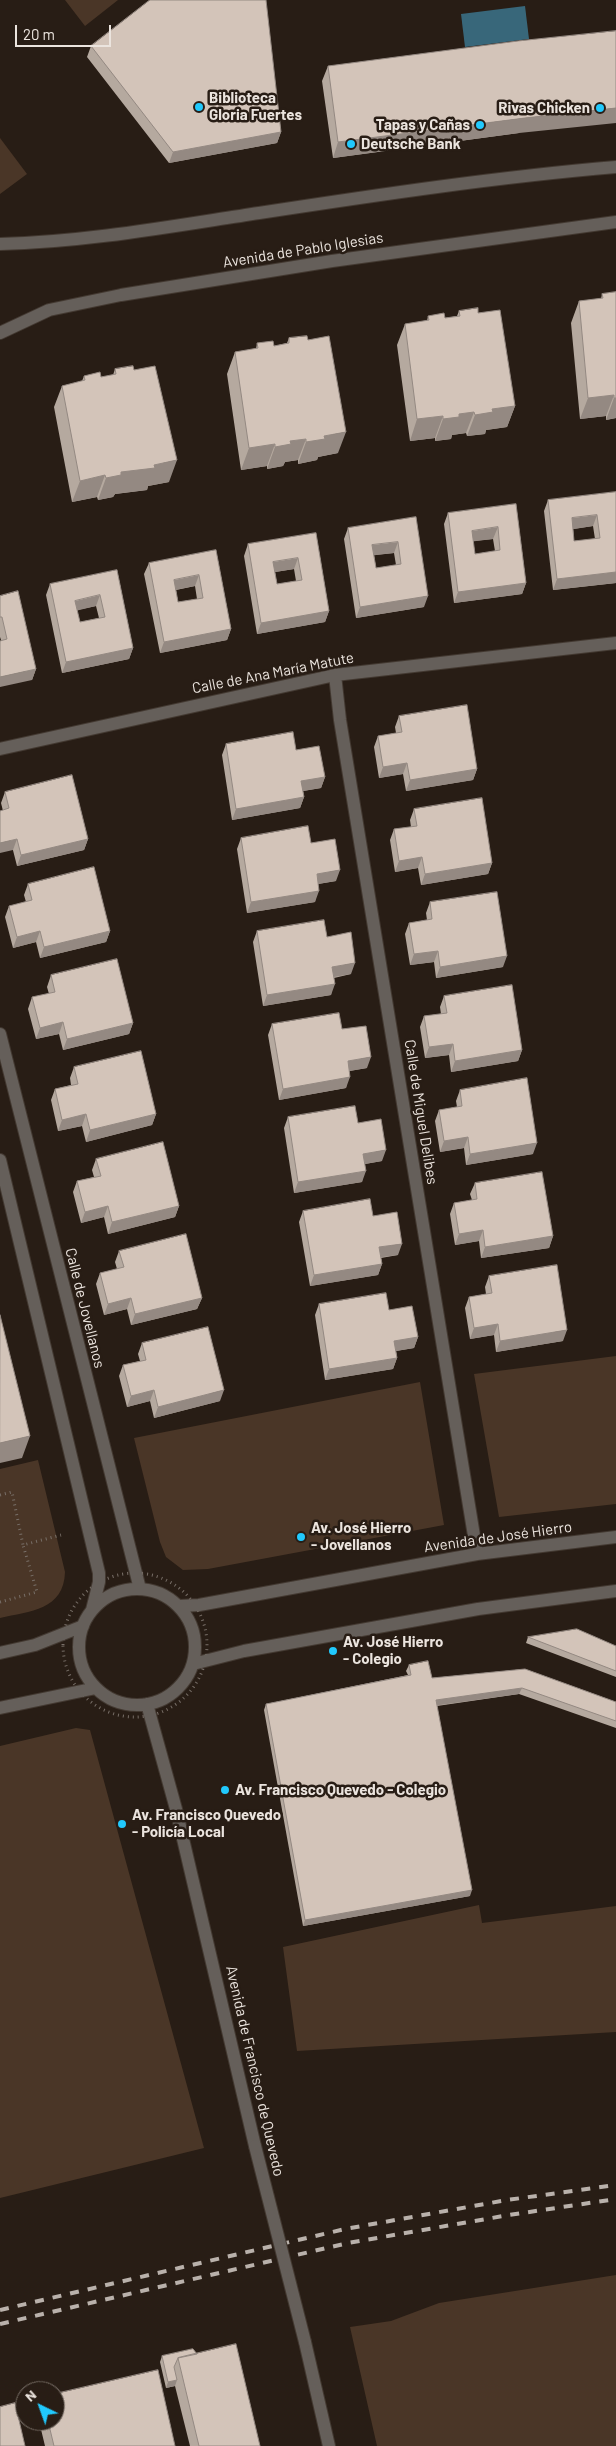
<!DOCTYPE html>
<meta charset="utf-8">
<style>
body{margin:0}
#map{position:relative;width:616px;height:2446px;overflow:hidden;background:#281d15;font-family:Barlow,sans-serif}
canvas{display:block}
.north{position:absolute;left:15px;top:2381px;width:50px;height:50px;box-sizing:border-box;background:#281d15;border:1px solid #766d65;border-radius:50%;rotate:318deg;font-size:14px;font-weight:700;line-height:20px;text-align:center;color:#ebe4de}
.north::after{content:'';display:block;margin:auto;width:18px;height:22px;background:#21c9fd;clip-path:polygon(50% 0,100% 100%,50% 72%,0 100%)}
.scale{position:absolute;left:15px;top:25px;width:96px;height:22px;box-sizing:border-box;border:2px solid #ebe4de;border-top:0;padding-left:6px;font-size:15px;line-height:18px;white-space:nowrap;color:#ebe4de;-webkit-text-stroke:4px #281d15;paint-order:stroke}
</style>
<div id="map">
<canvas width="616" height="2446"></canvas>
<div class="north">N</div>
<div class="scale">20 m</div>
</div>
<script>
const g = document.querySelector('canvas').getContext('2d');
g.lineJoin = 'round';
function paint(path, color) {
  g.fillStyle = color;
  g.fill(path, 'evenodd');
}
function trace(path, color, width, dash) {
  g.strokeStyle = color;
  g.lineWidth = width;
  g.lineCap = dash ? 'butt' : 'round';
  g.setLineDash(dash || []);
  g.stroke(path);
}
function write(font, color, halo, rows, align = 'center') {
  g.font = font + ' Barlow,sans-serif';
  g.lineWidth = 5;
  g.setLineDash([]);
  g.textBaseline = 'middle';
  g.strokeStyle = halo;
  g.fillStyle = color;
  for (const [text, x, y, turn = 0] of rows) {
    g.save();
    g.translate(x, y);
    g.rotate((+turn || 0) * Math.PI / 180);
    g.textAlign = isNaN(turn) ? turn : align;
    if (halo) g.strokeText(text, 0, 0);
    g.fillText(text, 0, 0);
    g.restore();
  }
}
const green = new Path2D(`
 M65 0H118L85 26Z
 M0 138 27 174 0 194Z
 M616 1356V1504L499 1517 474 1374Z
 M420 1382 444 1525 208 1569 183 1570 166 1557 160 1542 134 1438Z
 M38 1460 65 1572C64 1610 30 1611 0 1618V1469Z
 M76 1728 90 1730 204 2148 0 2198V1746Z
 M479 1905 482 1923 616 1906V2032L297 2051 283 1947Z
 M616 2275V2446H377L350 2327 391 2321 439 2303Z`);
const water = new Path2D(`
 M525 6 529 39 465 47 461 14Z`);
const path = new Path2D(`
 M0 1495 12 1492 23 1545 61 1535
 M63 1645a72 72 0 1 1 144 0a72 72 0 1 1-144 0Z
 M0 1602 37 1592 23 1545`);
const minor = new Path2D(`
 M0 244C87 242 173 226 259 213 377 195 497 177 616 167
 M0 333 49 310 121 295 332 261 616 222
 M335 675 340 720 477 1554
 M0 749 335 675 616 643
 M0 1034 140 1589
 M0 1160 99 1573V1582L92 1610
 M79 1647a58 58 0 1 1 116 0a58 58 0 1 1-116 0Z
 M179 1606 199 1605 477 1554 616 1537
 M0 1653 35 1645 83 1626
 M193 1664 244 1651 478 1609 616 1591
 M147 1704 176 1809 255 2146
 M0 1708 96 1688
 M305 2342 329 2446`);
const rail = new Path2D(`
 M0 2310 345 2229 507 2200 616 2185
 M0 2324 348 2243 509 2215 616 2199`);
const minorBridge = new Path2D(`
 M255 2146 305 2342`);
const wall = new Path2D(`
 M91 46 281 132 277 143 169 163 87 57Z
 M328 66 519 133 333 158 322 81Z
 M616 292V418L606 420V416L580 419 571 323 579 301 601 299 602 294Z
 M459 311 478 313 515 406 507 427 486 430 485 434 467 436 466 433 452 435 451 439 435 441V438L410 441 397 345 405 324 427 321 428 316 445 318 457 316Z
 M289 338 308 340 338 453 318 457 317 460 298 464V460L285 462 283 466 267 469V466L241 470 227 374 235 352 256 349 257 343 274 346 287 343Z
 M115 369 134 370 169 482 148 486 147 490 115 494 113 497 98 500 97 497 72 502 54 407 62 386 82 381 84 376 101 377 113 375Z
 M616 492V583L553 590 544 511 548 500ZM593 526 595 539 574 541 573 529Z
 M516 504 526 583 522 594 454 603 444 524 448 513ZM493 539 495 551 475 554 473 541Z
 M416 517 424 607 356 618 344 539 348 528ZM394 553 396 565 376 568 374 555Z
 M316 533 329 611 325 622 257 634 244 556 248 544ZM294 569 296 581 277 584 275 572Z
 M216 550 231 629 227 640 160 653 144 574 149 563ZM195 586 197 599 178 602 176 590Z
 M117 570 133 648 129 659 62 673 46 595 50 584ZM96 606 99 618 80 622 77 610Z
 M0 596 36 669 32 680 1 640 0 637Z
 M399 716 477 769 473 780 406 791 403 774 379 778 374 747 378 736 396 733 395 727Z
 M226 744 296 750 325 777 321 788 303 791 304 797 300 808 232 820 222 755Z
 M5 792 88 839 84 850 17 866 1 803Z
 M414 809 492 863 488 874 421 885 418 868 395 872 390 840 394 829 411 827 410 820Z
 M241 838 311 843 336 881 318 884 315 902 247 913 237 849Z
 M28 884 110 931 106 942 40 958 36 942 13 948 5 917 9 906 26 902 24 895Z
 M430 902 503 967 436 978 434 962 410 965 405 934 409 923 427 920 426 913Z
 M257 931 327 937 351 974 334 978 331 995 263 1006 253 942Z
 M51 975 133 1023 129 1034 63 1050 59 1034 36 1039 28 1009 32 997 49 994 47 987Z
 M444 996 522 1050 518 1061 451 1072 449 1055 425 1058 420 1027 424 1016 441 1014 440 1007Z
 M272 1024 342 1029 367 1068 349 1071 346 1088 279 1100 268 1035Z
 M74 1067 156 1114 152 1125 86 1142 82 1126 58 1131 51 1100 55 1089 71 1085 70 1078Z
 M460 1090 533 1154 466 1165 464 1148 440 1152 435 1121 439 1110 457 1107 456 1101Z
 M288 1117 358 1123 382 1161 365 1164 362 1182 294 1193 284 1128Z
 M96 1159 179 1206 175 1217 108 1234 104 1217 81 1223 73 1192 77 1181 94 1177 92 1170Z
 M475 1183 553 1236 549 1248 481 1258 479 1241 455 1245 450 1214 454 1203 472 1200 470 1194Z
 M303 1211 373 1216 398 1255 381 1258 382 1264 378 1275 310 1286 299 1222Z
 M119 1251 202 1298 197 1309 131 1325 127 1309 104 1315 96 1284 100 1273 117 1269 115 1262Z
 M489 1276 563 1341 496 1352 494 1335 470 1339 465 1308 469 1297 486 1294 485 1287Z
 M319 1304 389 1310 418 1337 414 1348 396 1351 397 1358 393 1369 325 1380 315 1315Z
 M142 1343 220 1401 154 1418 150 1401 127 1407 119 1376 123 1365 140 1361 138 1354Z
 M528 1637 616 1646V1677L526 1643Z
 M409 1665 432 1678 525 1669 616 1702V1728L519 1694 437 1706 470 1896 303 1926 264 1710 266 1704 408 1675 406 1671Z
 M193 2349 260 2446H190L175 2386 166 2388 160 2362 162 2356Z
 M39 2421H55L175 2446H45Z`);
const shadedWall = new Path2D(`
 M616 108V123L519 133 333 158 338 142 525 118Z
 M281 132 277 143 169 163 173 152Z
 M614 395 606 416 580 419 588 398Z
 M614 398H616V418L606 420Z
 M515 406 507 427 486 430 485 434 467 436 475 415 492 409Z
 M474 412 466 433 452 435 451 439 435 441 443 419 459 414Z
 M443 416 435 438 410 441 417 419Z
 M346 432 338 453 318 457 317 460 298 464 306 442 324 436Z
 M306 439 298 460 285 462 283 466 267 469 275 447 290 441Z
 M275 444 267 466 241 470 249 448Z
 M177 460 169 482 148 486 147 490 115 494 113 497 98 500 106 478 121 472Z
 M105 475 97 497 72 502 80 481Z
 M597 515 593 526 568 530 572 518Z
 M498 527 493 539 468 542 472 531Z
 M398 542 394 553 368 556 372 545Z
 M298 558 294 569 269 573 273 562Z
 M616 572V583L553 590 557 579Z
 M199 575 195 586 170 591 174 580Z
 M526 583 522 594 454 603 458 592Z
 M100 595 96 606 71 612 75 601Z
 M428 596 424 607 356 618 360 607Z
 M329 611 325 622 257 634 261 623Z
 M231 629 227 640 160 653 164 642Z
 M133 648 129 659 62 673 66 662Z
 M36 669 32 680 0 687V677Z
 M407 763 403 774 379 778 383 767Z
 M477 769 473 780 406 791 410 780Z
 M325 777 321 788 297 792 301 781Z
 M304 797 300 808 232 820 236 809Z
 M17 839 13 850 0 853V843Z
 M88 839 84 850 17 866 21 855Z
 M422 857 418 868 395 872 399 861Z
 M492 863 488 874 421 885 425 874Z
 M340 870 336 881 312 885 317 874Z
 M319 891 315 902 247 913 251 902Z
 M40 931 36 942 13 948 17 937Z
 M110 931 106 942 40 958 44 947Z
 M438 951 434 962 410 965 414 954Z
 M507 956 503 967 436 978 440 967Z
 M355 963 351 974 328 978 332 967Z
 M335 984 331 995 263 1006 267 995Z
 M63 1022 59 1034 36 1039 40 1028Z
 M133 1023 129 1034 63 1050 67 1039Z
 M453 1044 449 1055 425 1058 429 1047Z
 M522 1050 518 1061 451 1072 455 1061Z
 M371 1057 367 1068 344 1072 348 1061Z
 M350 1077 346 1088 279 1100 283 1089Z
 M86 1114 82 1126 58 1131 62 1120Z
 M156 1114 152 1125 86 1142 90 1130Z
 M468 1137 464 1148 440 1152 444 1141Z
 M537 1143 533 1154 466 1165 470 1154Z
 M386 1150 382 1161 359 1165 363 1154Z
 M366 1171 362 1182 294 1193 298 1182Z
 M108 1206 104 1217 81 1223 85 1212Z
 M179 1206 175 1217 108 1234 112 1222Z
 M483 1230 479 1241 455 1245 459 1234Z
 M553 1236 549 1248 481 1258 485 1247Z
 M402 1244 398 1255 375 1258 379 1247Z
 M382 1264 378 1275 310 1286 314 1275Z
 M131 1298 127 1309 104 1315 108 1304Z
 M202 1298 197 1309 131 1325 135 1314Z
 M498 1324 494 1335 470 1339 474 1328Z
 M567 1330 563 1341 496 1352 500 1341Z
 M418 1337 414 1348 390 1352 394 1341Z
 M397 1358 393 1369 325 1380 329 1369Z
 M154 1390 150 1401 127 1407 131 1396Z
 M224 1390 220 1401 154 1418 158 1407Z
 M30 1436 22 1458 0 1463V1443Z
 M522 1688 519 1694 433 1706 436 1700Z
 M472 1890 470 1896 303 1926 305 1920Z
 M177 2380 175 2386 166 2388 168 2382Z`);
const building = new Path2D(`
 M150 0H266L281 132 173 152 91 46Z
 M616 31V108L525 118 338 142 328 66 518 41Z
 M616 292V398H614V395L588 398 579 301 603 298 602 294Z
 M478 308V313L500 310 515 406 492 409 493 412 475 415 474 412 459 414V417L443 419V416L417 419 405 324 429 320 428 316 444 313 445 318 460 316 459 311Z
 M307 336 308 340 329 336 346 432 324 436 325 439 306 442V439L290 441 291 444 275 447V444L249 448 235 352 258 348 257 343 273 341 274 346 289 343V338Z
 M133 366 134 370 155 366 177 460 154 465 155 468 121 472V475L106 478 105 475 80 481 62 386 85 380 84 376 100 372 101 377 116 374 115 369Z
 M616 492V572L557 579 548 500ZM597 515 600 538 574 541 572 518Z
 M516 504 526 583 458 592 448 513ZM498 527 500 550 475 554 472 531Z
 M416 517 428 596 360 607 348 528ZM398 542 401 564 376 568 372 545Z
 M316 533 329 611 261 623 248 544ZM298 558 302 580 277 584 273 562Z
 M216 550 231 629 164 642 149 563ZM199 575 203 598 178 602 174 580Z
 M117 570 133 648 66 662 50 584ZM100 595 105 617 80 622 75 601Z
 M18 591 36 669 0 677V641L7 639 2 617H0V596Z
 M467 705 477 769 410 780 407 763 383 767 378 736 402 732 399 716Z
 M293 732 296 750 319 746 325 777 301 781 304 797 236 809 226 744Z
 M72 775 88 839 21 855 17 839 0 843V811L9 808 5 792Z
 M482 798 492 863 425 874 422 857 399 861 394 829 417 826 414 809Z
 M308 826 311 843 335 839 340 870 317 874 319 891 251 902 241 838Z
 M94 867 110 931 44 947 40 931 17 937 9 906 32 900 28 884Z
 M497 892 507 956 440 967 438 951 414 954 409 923 432 919 430 902Z
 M324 920 327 937 351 932 355 963 332 967 335 984 267 995 257 931Z
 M117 959 133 1023 67 1039 63 1022 40 1028 32 997 55 992 51 975Z
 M512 985 522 1050 455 1061 453 1044 429 1047 424 1016 447 1013 444 996Z
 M339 1013 342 1029 366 1026 371 1057 348 1061 350 1077 283 1089 272 1024Z
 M141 1051 156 1114 90 1130 86 1114 62 1120 55 1089 78 1084 74 1067Z
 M527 1078 537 1143 470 1154 468 1137 444 1141 439 1110 462 1106 460 1090Z
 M355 1106 358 1123 381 1119 386 1150 363 1154 366 1171 298 1182 288 1117Z
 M163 1142 179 1206 112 1222 108 1206 85 1212 77 1181 101 1176 96 1159Z
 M542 1172 553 1236 485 1247 483 1230 459 1234 454 1203 477 1199 475 1183Z
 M370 1199 373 1216 397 1212 402 1244 379 1247 382 1264 314 1275 303 1211Z
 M186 1234 202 1298 135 1314 131 1298 108 1304 100 1273 124 1267 119 1251Z
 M557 1265 567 1330 500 1341 498 1324 474 1328 469 1297 492 1293 489 1276Z
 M386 1293 389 1310 412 1306 418 1337 394 1341 397 1358 329 1369 319 1304Z
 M0 1315 30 1436 0 1443Z
 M208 1327 224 1390 158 1407 154 1390 131 1396 123 1365 146 1360 142 1343Z
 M577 1629 616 1646V1671L528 1637Z
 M428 1661 432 1678 525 1669 616 1702V1721L522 1688 436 1700 472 1890 305 1920 266 1704 411 1675 409 1665Z
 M236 2344 260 2446H199L178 2358Z
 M193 2349 197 2354 178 2358 174 2367 177 2380 168 2382 162 2356Z
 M158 2370 175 2446H54L48 2421H55V2394Z
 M15 2403 25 2446H0V2407Z`);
const markers = [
 [199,107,5,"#21c9fd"],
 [600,108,5,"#21c9fd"],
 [480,125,5,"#21c9fd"],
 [351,144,5,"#21c9fd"],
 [301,1537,5,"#21c9fd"],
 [333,1651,5,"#21c9fd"],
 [225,1790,5,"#21c9fd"],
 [122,1824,5,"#21c9fd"]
];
const poiNames = [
 ["Biblioteca",209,98],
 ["Gloria Fuertes",209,115],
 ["Rivas Chicken",590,108,"right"],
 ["Tapas y Cañas",470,125,"right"],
 ["Deutsche Bank",361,144],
 ["Av. José Hierro",311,1528],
 ["- Jovellanos",311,1545],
 ["Av. José Hierro",343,1642],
 ["- Colegio",343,1659],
 ["Av. Francisco Quevedo - Colegio",235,1790],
 ["Av. Francisco Quevedo",132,1815],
 ["- Policía Local",132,1832]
];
const streetNames = [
 ["Avenida de Pablo Iglesias",303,250,-9],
 ["Calle de Ana María Matute",273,673,-11],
 ["Calle de Miguel Delibes",421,1112,81],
 ["Calle de Jovellanos",85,1308,76],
 ["Avenida de José Hierro",498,1537,-8],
 ["Avenida de Francisco de Quevedo",255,2071,77]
];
paint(green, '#4a3627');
paint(water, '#38677a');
trace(minor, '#433931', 14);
trace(path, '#786f68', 3, [1, 4]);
trace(minor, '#655f5a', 12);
trace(rail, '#b9b1ab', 4, [9, 9]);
trace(minorBridge, '#433931', 14, []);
trace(minorBridge, '#655f5a', 12);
paint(wall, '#b5a99f');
paint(shadedWall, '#948982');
paint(building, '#d3c4b9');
trace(building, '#948982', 1);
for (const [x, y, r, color] of markers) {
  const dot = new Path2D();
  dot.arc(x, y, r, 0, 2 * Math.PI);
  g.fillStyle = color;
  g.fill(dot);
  trace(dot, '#281d15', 2);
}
write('bold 15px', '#ebe4de', '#281d15', poiNames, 'left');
write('15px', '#ebe4de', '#281d15', streetNames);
</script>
